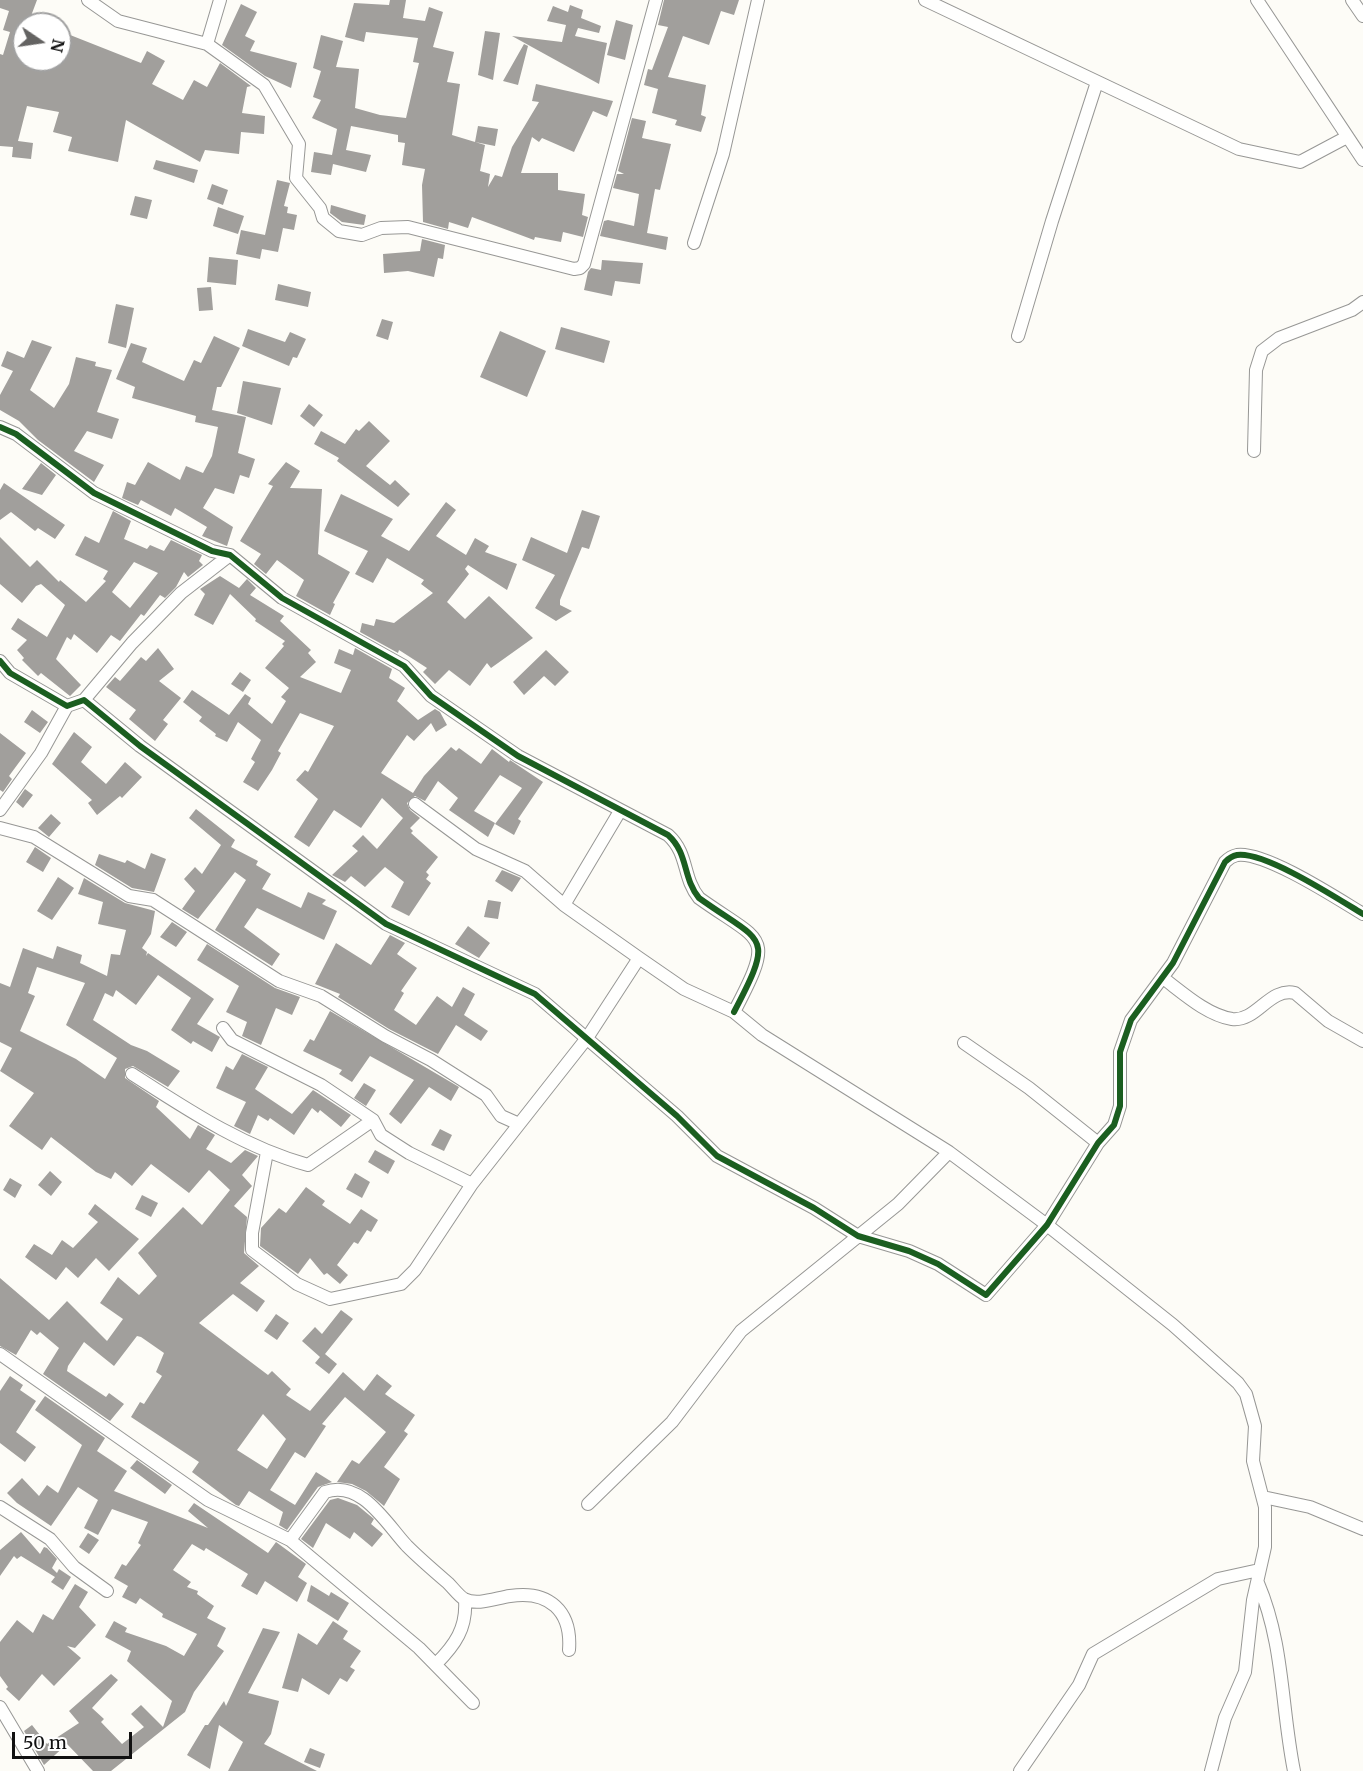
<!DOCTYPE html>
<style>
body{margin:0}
#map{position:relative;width:1363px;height:1771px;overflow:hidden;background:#fdfcf7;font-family:Merriweather,serif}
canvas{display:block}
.north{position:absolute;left:12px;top:12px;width:60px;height:60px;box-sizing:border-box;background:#fff;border:2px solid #a0a0a0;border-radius:50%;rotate:103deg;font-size:16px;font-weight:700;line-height:24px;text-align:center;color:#111}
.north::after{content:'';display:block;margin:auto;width:21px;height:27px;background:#646362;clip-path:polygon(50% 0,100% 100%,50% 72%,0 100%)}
.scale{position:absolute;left:12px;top:1732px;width:120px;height:27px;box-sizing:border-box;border:3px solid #111;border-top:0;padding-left:8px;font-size:18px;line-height:21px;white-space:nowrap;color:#111;-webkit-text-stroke:4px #fff;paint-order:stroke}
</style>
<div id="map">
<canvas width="1363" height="1771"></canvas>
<div class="north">N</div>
<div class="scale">50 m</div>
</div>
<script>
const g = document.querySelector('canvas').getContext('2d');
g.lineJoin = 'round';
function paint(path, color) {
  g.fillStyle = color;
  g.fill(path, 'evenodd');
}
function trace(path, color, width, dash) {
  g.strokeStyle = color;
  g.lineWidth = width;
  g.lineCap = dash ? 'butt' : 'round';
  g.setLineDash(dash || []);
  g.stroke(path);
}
const building = new Path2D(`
 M0 0H37L28 24H24V60H60V31L141 63 147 51 165 61 152 84 183 100 194 80 207 87 220 63 251 86 247 87 242 113 265 116 264 134 241 132 239 154 205 150 200 162 126 120 118 162 68 151 72 137 53 132 59 112 27 106 18 141 33 143 31 159 12 157 13 147 0 146V54L3 55 10 32 3 30 9 11 0 8Z
 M390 0H406L403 18 425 21 429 7 443 12 433 47 454 52 447 82 460 84 452 135 485 145 480 171 490 174 488 187 495 175 502 177 512 147 539 102 532 101 536 84 613 101 607 117 593 111 574 152 542 138 539 142 532 137 521 173H558V190L585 194 582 215 588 217 583 237 563 232 561 242 535 237 534 240 472 217 468 228 449 222 448 229 423 222 422 185 425 169 402 165 405 143 398 142V135L351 126 346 150 371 155 366 172 333 164 331 175 311 172 314 152 332 155 337 129 312 118 321 100 313 97 321 71 313 68 321 35 343 41 336 67 359 69 355 108 380 115 406 118 419 63 413 62 418 38 366 32 364 42 345 37 354 3 389 5Z
 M664 0H739L734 15 721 11 709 45 683 36 668 77 706 85 701 115 706 117 701 132 675 125 677 120 652 113 658 89 644 85 648 69 652 70 668 27 658 25Z
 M241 4 257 12 245 36 255 41 250 51 297 63 291 88 265 76 222 45Z
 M570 5 583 10 581 18 601 26 599 33 578 28 575 36 607 43 599 84 512 36 562 42 566 25 547 21 553 6 568 12Z
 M616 20 633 25 625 60 607 55Z
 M485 31 500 33 493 80 478 75Z
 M524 44 528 46 518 85 503 81Z
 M632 118 646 121 642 138 671 144 660 190 655 189 647 233 668 237 666 250 600 236 604 221 608 220 634 226 639 194 613 188 617 174H624L618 171Z
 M478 126 498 129 495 146 475 142Z
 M156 160 198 170 194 183 153 169Z
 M277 180 290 183 284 206 288 207 287 213 297 215 294 230 283 228 278 252 262 249 260 259 236 254 241 230 265 235Z
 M212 184 228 190 223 205 207 199Z
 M135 196 152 200 147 219 130 215Z
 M331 205 366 215 364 225 342 222 330 213Z
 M218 207 244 216 238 234 213 226Z
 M422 239 445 245 443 259 438 258 434 277 408 271 384 273 383 254 420 251Z
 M209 257 238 260 236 285 207 282Z
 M602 260 643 263 640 284 615 281 612 296 584 290 588 272 591 268 601 270Z
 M278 284 311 292 308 307 275 300Z
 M211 287 213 310 199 311 197 288Z
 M116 304 134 308 126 348 108 343Z
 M382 319 393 322 388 340 376 336Z
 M561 327 610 341 604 363 555 349Z
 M248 329 285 342 290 332 306 339 297 358 293 357 289 366 242 346Z
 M500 331 546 351 527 397 480 377Z
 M214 336 240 348 221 387H217L212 410 246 417 238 453 255 459 249 478 240 475 234 494 215 488 203 508 233 527 227 546 202 536 207 527 175 508 171 516 141 500 138 505 122 498 127 482 135 485 148 462 180 480 186 466 203 473 212 456 218 427 195 422 196 416 132 398 135 387 116 379 131 343 147 348 142 362 184 381 194 360 201 363Z
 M32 340 52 347 30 390 54 408 69 384 76 357 96 362 95 366 112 370 97 412 119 419 112 439 87 431 74 451 104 465 94 482 38 440 19 421 0 410V395L13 371 1 366 7 351 24 358Z
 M243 381 281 388 272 425 237 413Z
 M309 404 323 415 314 427 300 416Z
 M369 421 390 441 366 466 390 485 395 480 410 494 398 507 337 461 339 458 314 444 321 431 345 444 356 429 359 431Z
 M286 462 300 471 290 488 322 489 318 554 350 572 333 603 335 604 330 615 296 596 304 580 277 560 266 574 254 564 261 554 240 541 273 486 268 484Z
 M41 463 56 475 42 495 22 489Z
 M4 483 65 525 55 539 38 528 35 531 11 512 0 520V490Z
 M341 494 393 519 381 536 409 551 446 502 456 510 436 536 466 555 475 538 489 546 485 552 517 564 507 590 468 565 465 569 469 574 447 602 465 619 489 596 533 638 491 668 487 663 470 686 449 670 435 684 423 672 427 668 399 650 398 653 360 632 362 623 374 626 376 619 394 623 433 593 421 584 424 580 387 558 373 583 355 574 368 551 324 531Z
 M582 510 600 516 589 549 582 547 560 600V605L572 611 556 621 535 608 555 575 522 560 531 537 567 553Z
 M113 511 131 521 124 539 147 549 150 545 164 551 171 540 202 555 199 561 203 565 188 577 184 572 176 587 165 598 160 595 144 616 141 614 120 641 111 635 97 653 74 634 71 640 67 637 56 659 81 685 70 696 41 673 38 676 22 660 24 658 17 650 27 640 11 629 18 618 47 637 65 605 41 584 36 586 22 603 0 584V537L30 567 37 560 59 582 60 580 86 602 106 581 103 579 108 571 75 555 85 536 99 543ZM134 562 158 573 130 608 112 592Z
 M220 576 239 588 247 579 256 588 250 595 284 616 280 621 311 650 308 653 316 662 300 677 341 693 351 670 334 663 339 649 353 655 355 648 392 669 389 678 405 688 397 701 418 720 435 709 440 712 447 725 436 732 431 723 414 741 407 735 381 773 413 793 424 776 451 747 456 751 459 748 481 764 492 749 509 762 510 760 543 782 518 819 521 821 514 835 495 824 522 788 500 775 474 811 495 823 488 837 449 810 458 798 438 781 425 801 415 796 407 803 410 810 420 818 410 828 413 831 411 833 438 857 426 872 429 875 426 879 431 883 409 916 391 907 404 882 385 867 365 887 351 876 345 882 332 875 358 851 352 846 363 835 377 849 403 818 382 798 361 828 334 810 309 847 294 837 318 799 296 780 305 770 308 772 334 726 300 713 278 751 281 753 272 770 258 791 243 782 255 762 251 759 261 740 238 722 227 742 215 736 216 734 199 721 202 717 183 702 192 690 229 715 245 694 251 698 248 704 272 724 286 701 281 697 289 688 265 668 284 646 282 644 285 641 255 621 256 619 230 594 213 625 194 615 205 594 200 589Z
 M158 648 174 669 159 681 181 698 163 720 168 724 155 741 129 719 136 710 106 687 115 677 120 681 141 657 146 661Z
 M546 650 569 672 555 686 544 676 524 695 513 682Z
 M240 672 251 680 243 692 231 684Z
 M32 710 48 722 40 733 24 722Z
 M74 732 92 747 81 762 106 784 125 762 142 777 122 798 120 796 97 815 88 803 92 800 52 764Z
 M0 733 26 753 9 776 12 779 3 792 0 790Z
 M25 789 33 795 23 808 16 802Z
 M196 809 235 840 231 847 258 861 256 865 271 874 262 889 301 908 308 892 326 900 322 904 337 911 324 940 257 908 244 927 280 954 272 966 215 930 246 880 235 872 198 919 182 909 195 891 184 879 195 867 202 874 221 845 189 818Z
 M51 814 61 823 49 837 38 828Z
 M35 847 51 858 43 872 26 862Z
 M151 853 166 859 154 892 132 888 95 865 99 854 125 863 127 860 145 869Z
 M502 870 521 878 512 892 495 881Z
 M58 877 74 888 52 920 37 911Z
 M84 878 125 903 155 911 151 934 142 948 147 952 146 956 148 953 214 999 197 1024 220 1037 212 1052 193 1041 191 1044 171 1030 191 998 158 975 136 1005 116 990 113 997 105 993 93 1020 131 1045 147 1051 180 1071 168 1087 133 1066 125 1069V1078L159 1101 156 1107 190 1139 198 1125 215 1135 206 1149 231 1163 245 1150 258 1156 242 1175 252 1186 234 1206 247 1217 244 1253 259 1266 240 1283 265 1301 257 1312 233 1294 199 1323 268 1375 272 1371 291 1389 286 1395 310 1411 343 1372 364 1391 377 1374 392 1386 385 1394 415 1415 404 1431 408 1434 384 1467 400 1479 384 1506 366 1491 352 1484 337 1482 352 1460 359 1464 386 1432 345 1397 322 1424 326 1426 305 1458 295 1452 270 1490 295 1505 316 1472 332 1482 318 1487 287 1530 279 1525 283 1512 249 1491 239 1506 236 1505 192 1472 199 1462 131 1417 140 1402 144 1404 162 1376 156 1372 164 1353 141 1337 137 1336 114 1366 84 1342 68 1366 67 1371 106 1397 109 1393 124 1404 110 1421 43 1374 59 1348 40 1332 37 1335 31 1330 16 1355 0 1346V1278L49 1320 67 1301 107 1341 123 1319 100 1303 118 1277 139 1295 157 1276 138 1253 183 1207 202 1225 230 1190 209 1170 189 1193 151 1164 132 1186 115 1172 111 1179 96 1172 51 1137 42 1150 9 1126 34 1093 0 1071 12 1048 0 1042V983L10 987 23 948 53 959 57 946 82 955 80 963 107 976 111 954 120 955 126 930 98 924 103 902 78 894ZM37 967 85 983 66 1025 117 1058 105 1079 76 1059 20 1031 35 996 28 993ZM263 1414 286 1439 267 1469 237 1450Z
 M488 900 501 902 498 919 484 917Z
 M172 922 187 932 176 947 160 937Z
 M468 926 490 943 479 958 455 944Z
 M390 935 405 943 397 954 417 968 401 991 404 993 394 1010 416 1025 437 996 452 1007 463 987 475 994 464 1015 488 1031 481 1041 456 1025 438 1054 389 1029 338 997 340 994 315 984 336 943 371 965Z
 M207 944 275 988 300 997 292 1015 276 1008 261 1045 242 1036 247 1022 226 1012 239 986 197 960Z
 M330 1011 459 1087 451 1101 429 1087 401 1124 389 1114 414 1080 370 1056 352 1082 339 1074 342 1070 303 1051 310 1039 314 1041Z
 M242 1054 268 1067 255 1089 292 1114 313 1090 351 1115 341 1127 320 1110 318 1113 312 1108 294 1135 270 1118 268 1121 258 1115 250 1134 234 1126 246 1102 216 1088 226 1066 233 1070Z
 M364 1083 376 1090 366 1106 354 1098Z
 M440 1129 452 1135 444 1151 431 1145Z
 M375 1150 395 1161 388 1174 368 1162Z
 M50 1171 62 1182 51 1196 38 1185Z
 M355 1173 370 1182 362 1198 346 1189Z
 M10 1178 22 1185 15 1198 3 1190Z
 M306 1187 325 1201 322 1205 350 1224 361 1209 378 1220 371 1232 367 1230 358 1244 354 1242 337 1265 348 1275 340 1284 327 1273 324 1275 310 1258 298 1274 260 1246 261 1228 279 1208 286 1213Z
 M142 1195 158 1203 151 1217 135 1209Z
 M95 1204 139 1239 109 1271 96 1258 78 1278 66 1267 56 1280 25 1257 34 1244 52 1255 62 1240 73 1248 98 1222 88 1214Z
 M341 1310 353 1319 325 1354 337 1364 329 1374 315 1363 320 1357 302 1341 315 1327 322 1334Z
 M276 1314 289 1323 277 1340 264 1331Z
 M10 1376 23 1385 20 1390 36 1401 16 1432 36 1447 25 1462 0 1443V1391Z
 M45 1396 105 1438 97 1451 127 1471 114 1491 208 1528 188 1511 194 1503 268 1553 276 1542 306 1564 298 1577 307 1583 297 1602 265 1581 257 1595 241 1586 248 1574 206 1548 204 1551 192 1544 173 1570 191 1582 187 1587 198 1591 197 1594 214 1606 207 1618 226 1628 217 1646 224 1651 194 1692 185 1712 111 1771H93L67 1744 44 1765 24 1731 32 1725 47 1744 79 1723 69 1711 111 1674 118 1680 92 1708 104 1719 101 1722 122 1744 144 1727 131 1714 141 1705 163 1727 172 1701 127 1661 131 1651 105 1637 114 1621 127 1628 125 1632 166 1646 184 1656 197 1634 162 1617 163 1614 140 1598 136 1604 122 1597 128 1586 114 1578 122 1564 126 1566 141 1545 138 1543 148 1522 112 1509 98 1535 84 1528 98 1500 78 1487 51 1526 17 1503 7 1493 22 1478 39 1496 47 1485 58 1493 82 1445 35 1410Z
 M137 1460 172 1485 165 1494 130 1468Z
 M338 1498 357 1505 374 1519 371 1524 383 1534 372 1547 354 1532 350 1539 326 1523 313 1548 301 1539 330 1500Z
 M21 1532 40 1554 44 1547 47 1548 57 1559 52 1568 57 1573 59 1569 71 1577 63 1590 51 1582 55 1577 21 1556 17 1559 14 1556 0 1576V1550Z
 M88 1533 99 1540 89 1554 79 1547Z
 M75 1584 88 1592 79 1607 96 1625 75 1648 67 1646 81 1658 54 1686 42 1674 19 1701 6 1689 8 1687 0 1676V1642L17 1620 33 1633 43 1614 53 1620Z
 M311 1585 329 1596 331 1592 349 1603 338 1621 307 1601Z
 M333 1621 348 1631 343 1639 361 1651 350 1667 355 1670 347 1682 340 1678 329 1695 302 1678 298 1692 282 1688 298 1633 317 1645Z
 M263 1628 280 1632 248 1693 279 1701 271 1734 264 1744 317 1771H228L243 1742 219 1725 210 1769 187 1755 205 1725H208L224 1701 226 1706Z
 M310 1748 325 1754 320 1768 304 1762Z`);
const minor = new Path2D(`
 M88 0 118 21 207 44 264 85 299 144 296 178 320 208 323 218 339 231 362 235 381 228 408 227 574 269 580 268 584 264 656 0
 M925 0 1239 149 1300 162 1347 137
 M1257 0 1363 160
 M1352 0 1363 16
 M207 44 220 0
 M694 243 723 154 758 0
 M1018 336 1052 221 1097 82
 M0 427 16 434 94 493 212 551 230 555 282 598 404 666 431 696 518 756 668 835C689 854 682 877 699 898 763 944 776 932 734 1012
 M1254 451 1256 370 1262 351 1279 338 1352 310 1363 302
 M0 661 10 673 67 706 84 700 140 746 386 924 535 994 677 1116 717 1156 814 1208 858 1236 909 1251 938 1264 986 1295 1047 1225 1098 1143 1114 1125 1120 1106V1052L1131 1020 1173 963 1225 862C1228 859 1232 856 1237 855 1265 851 1338 899 1363 914
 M84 700 132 643 181 593 230 555
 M415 804 476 849 525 871 564 905 639 958 684 989 734 1012 762 1035 949 1152 1047 1225 1173 1325 1238 1383 1246 1394 1255 1426 1253 1461 1265 1507V1547L1253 1600 1245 1672 1225 1718 1211 1771
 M0 810 41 753 67 706
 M0 828 34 837 129 896 153 900 279 981 321 996 385 1036 431 1060 486 1095 501 1116 519 1124
 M564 905 620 811
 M1163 978C1183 993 1207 1015 1232 1019 1257 1022 1269 987 1295 993L1328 1021 1363 1041
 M223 1028 232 1040 321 1085 373 1120 381 1135 409 1153 472 1184
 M964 1043 1029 1088 1098 1143
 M132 1074C188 1110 243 1147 308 1165L373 1120
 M267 1152 252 1233V1250L297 1284 330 1299 401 1284 415 1270 472 1184 587 1038 639 958
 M0 1354 208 1500 290 1540 419 1648 473 1703
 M1263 1497 1310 1507 1363 1529
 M588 1504 672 1422 741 1331 898 1204 949 1152
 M0 1507 50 1539 74 1567 107 1591
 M290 1540 325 1492C362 1479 387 1525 407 1546 420 1559 434 1571 448 1583 453 1588 459 1596 464 1599 477 1606 496 1598 510 1596 549 1590 572 1611 569 1650
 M1258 1583C1284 1644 1281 1706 1294 1771
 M436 1664C455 1645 467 1628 465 1600
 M0 1707 38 1771
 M1020 1771 1079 1685 1093 1654 1218 1579 1259 1570`);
const cycleway = new Path2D(`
 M0 427 16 434 94 493 212 551 230 555 282 598 404 666 431 696 518 756 668 835C689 854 682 877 699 898 763 944 776 932 734 1012
 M0 661 10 673 67 706 84 700 140 746 386 924 535 994 677 1116 717 1156 814 1208 858 1236 909 1251 938 1264 986 1295 1047 1225 1098 1143 1114 1125 1120 1106V1052L1131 1020 1173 963 1225 862C1228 859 1232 856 1237 855 1265 851 1338 899 1363 914`);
paint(building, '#a19f9c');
trace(minor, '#979795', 14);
trace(minor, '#fffffe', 12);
trace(cycleway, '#1b5e20', 6);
</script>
